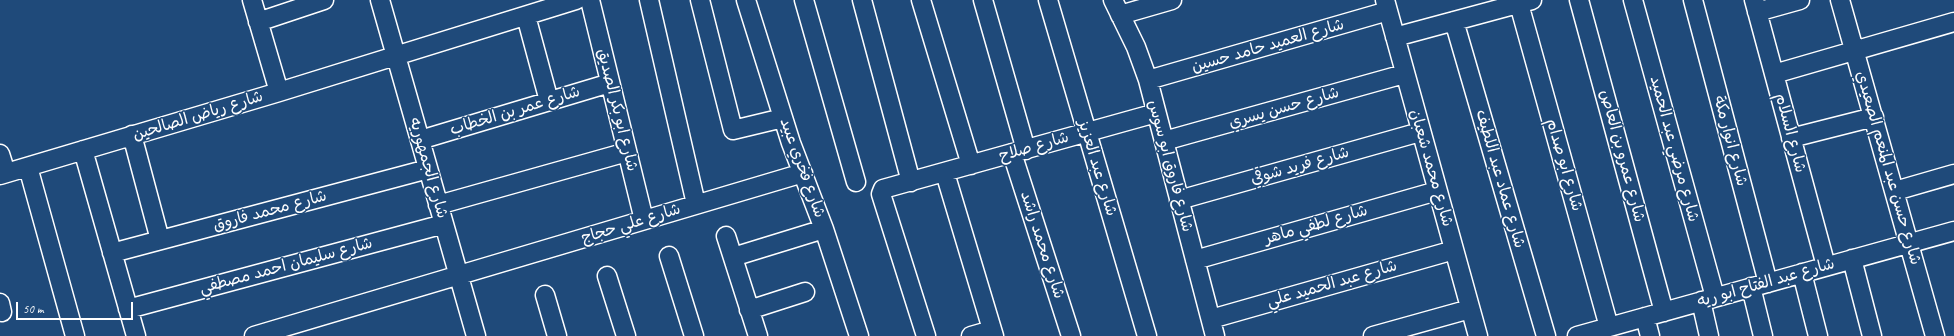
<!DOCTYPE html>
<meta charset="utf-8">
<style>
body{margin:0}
#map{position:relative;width:1954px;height:336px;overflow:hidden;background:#1f4a7a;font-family:Caveat,sans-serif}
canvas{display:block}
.scale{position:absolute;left:16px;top:302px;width:117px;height:18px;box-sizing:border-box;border:2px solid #fff;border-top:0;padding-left:5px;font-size:12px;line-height:14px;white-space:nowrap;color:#fff;-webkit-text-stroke:3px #1f4a7a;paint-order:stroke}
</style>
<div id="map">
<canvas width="1954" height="336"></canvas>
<div class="scale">50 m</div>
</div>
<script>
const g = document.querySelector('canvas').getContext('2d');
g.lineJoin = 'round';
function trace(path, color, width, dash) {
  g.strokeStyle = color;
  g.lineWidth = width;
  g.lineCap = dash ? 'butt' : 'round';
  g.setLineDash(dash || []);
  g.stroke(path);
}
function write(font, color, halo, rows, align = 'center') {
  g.font = font + ' Caveat,"Playpen Sans Arabic",sans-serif';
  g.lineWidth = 3;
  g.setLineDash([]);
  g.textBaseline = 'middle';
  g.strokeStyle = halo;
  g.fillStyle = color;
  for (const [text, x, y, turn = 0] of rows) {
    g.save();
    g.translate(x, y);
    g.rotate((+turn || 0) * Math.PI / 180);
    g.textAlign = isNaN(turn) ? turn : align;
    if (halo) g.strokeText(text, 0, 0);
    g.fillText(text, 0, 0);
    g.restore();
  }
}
const minor = new Path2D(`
 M252 0 279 92
 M380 0 476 336
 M590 0 644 220
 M649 0 696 204
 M700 0 733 130 783 118
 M746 0 791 143 824 229 859 336
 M804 0 856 182
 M862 0 911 182
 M921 0 971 165
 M983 0 1026 150
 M1048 0 1147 336
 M1113 0 1136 47 1148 80 1215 336
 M1385 0 1478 336
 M1579 0 1664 312
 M1633 0 1715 297
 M1693 0 1768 283
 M1754 0 1826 266
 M1840 0 1935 336
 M1519 4 1609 327
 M1757 12 1800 0
 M1120 15 1172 0
 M526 16 549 101
 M1454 21 1546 336
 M258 22 324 0
 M1395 37 1532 0
 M1774 74 1954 22
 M1148 80 1388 11
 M132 135 160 240
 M1791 138 1874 117
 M420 140 610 83
 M1164 141 1404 74
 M83 150 136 336
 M1012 153 1071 336
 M0 154 6 173
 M28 167 75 336
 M945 173 994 336
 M0 175 279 92 576 0
 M1895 191 1954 174
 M1179 200 1420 132
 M438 205 627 152
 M726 236 758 336
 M112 253 428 169
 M669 256 694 336
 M733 257 824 229
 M1852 259 1872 336
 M1195 260 1437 191
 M1802 273 1818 336
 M607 276 626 336
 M1751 287 1763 336
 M545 295 557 336
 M1701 301 1709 336
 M0 303 2 312
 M128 309 444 224
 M749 310 805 292
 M1645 317 1650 336
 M1211 319 1454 250
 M254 336 803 173
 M926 336 881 194 883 189 1156 113
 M971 336 992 330
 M1373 336 1470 309
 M1577 336 1954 231`);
const streetNames = [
 ["شارع العميد حامد حسين",1268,46,-16],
 ["شارع حسن يسري",1284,108,-16],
 ["شارع ابو بكر الصديق",617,110,76],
 ["شارع عمر بن الخطاب",515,111,-17],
 ["شارع رياض الصالحين",198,116,-17],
 ["شارع السلام",1790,133,75],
 ["شارع انوار مكة",1730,141,75],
 ["شارع صلاح",1034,147,-16],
 ["شارع مرضي عبد الحميد",1674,149,75],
 ["شارع عمرو بن العاص",1622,156,75],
 ["شارع ابو صدام",1564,165,74],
 ["شارع فاروق ابو سوس",1170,166,75],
 ["شارع فريد شوقي",1300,166,-16],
 ["شارع الجمهوريه",428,168,74],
 ["شارع فخري عبيد",802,168,70],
 ["شارع عبد العزيز",1097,168,73],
 ["شارع محمد شعبان",1431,168,74],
 ["شارع حسن عبد المنعم الصعيدي",1888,168,74],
 ["شارع عماد عبد اللطيف",1500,179,74],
 ["شارع محمد فاروق",270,211,-15],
 ["شارع علي حجاج",631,224,-17],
 ["شارع لطفي ماهر",1316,225,-16],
 ["شارع محمد راشد",1042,245,72],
 ["شارع سليمان احمد مصطفي",286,266,-15],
 ["شارع عبد الفتاح ابو ريه",1766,283,-16],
 ["شارع عبد الحميد علي",1332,284,-16]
];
trace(minor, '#fff', 21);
trace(minor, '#1f4a7a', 18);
write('16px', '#fff', '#1f4a7a', streetNames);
</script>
